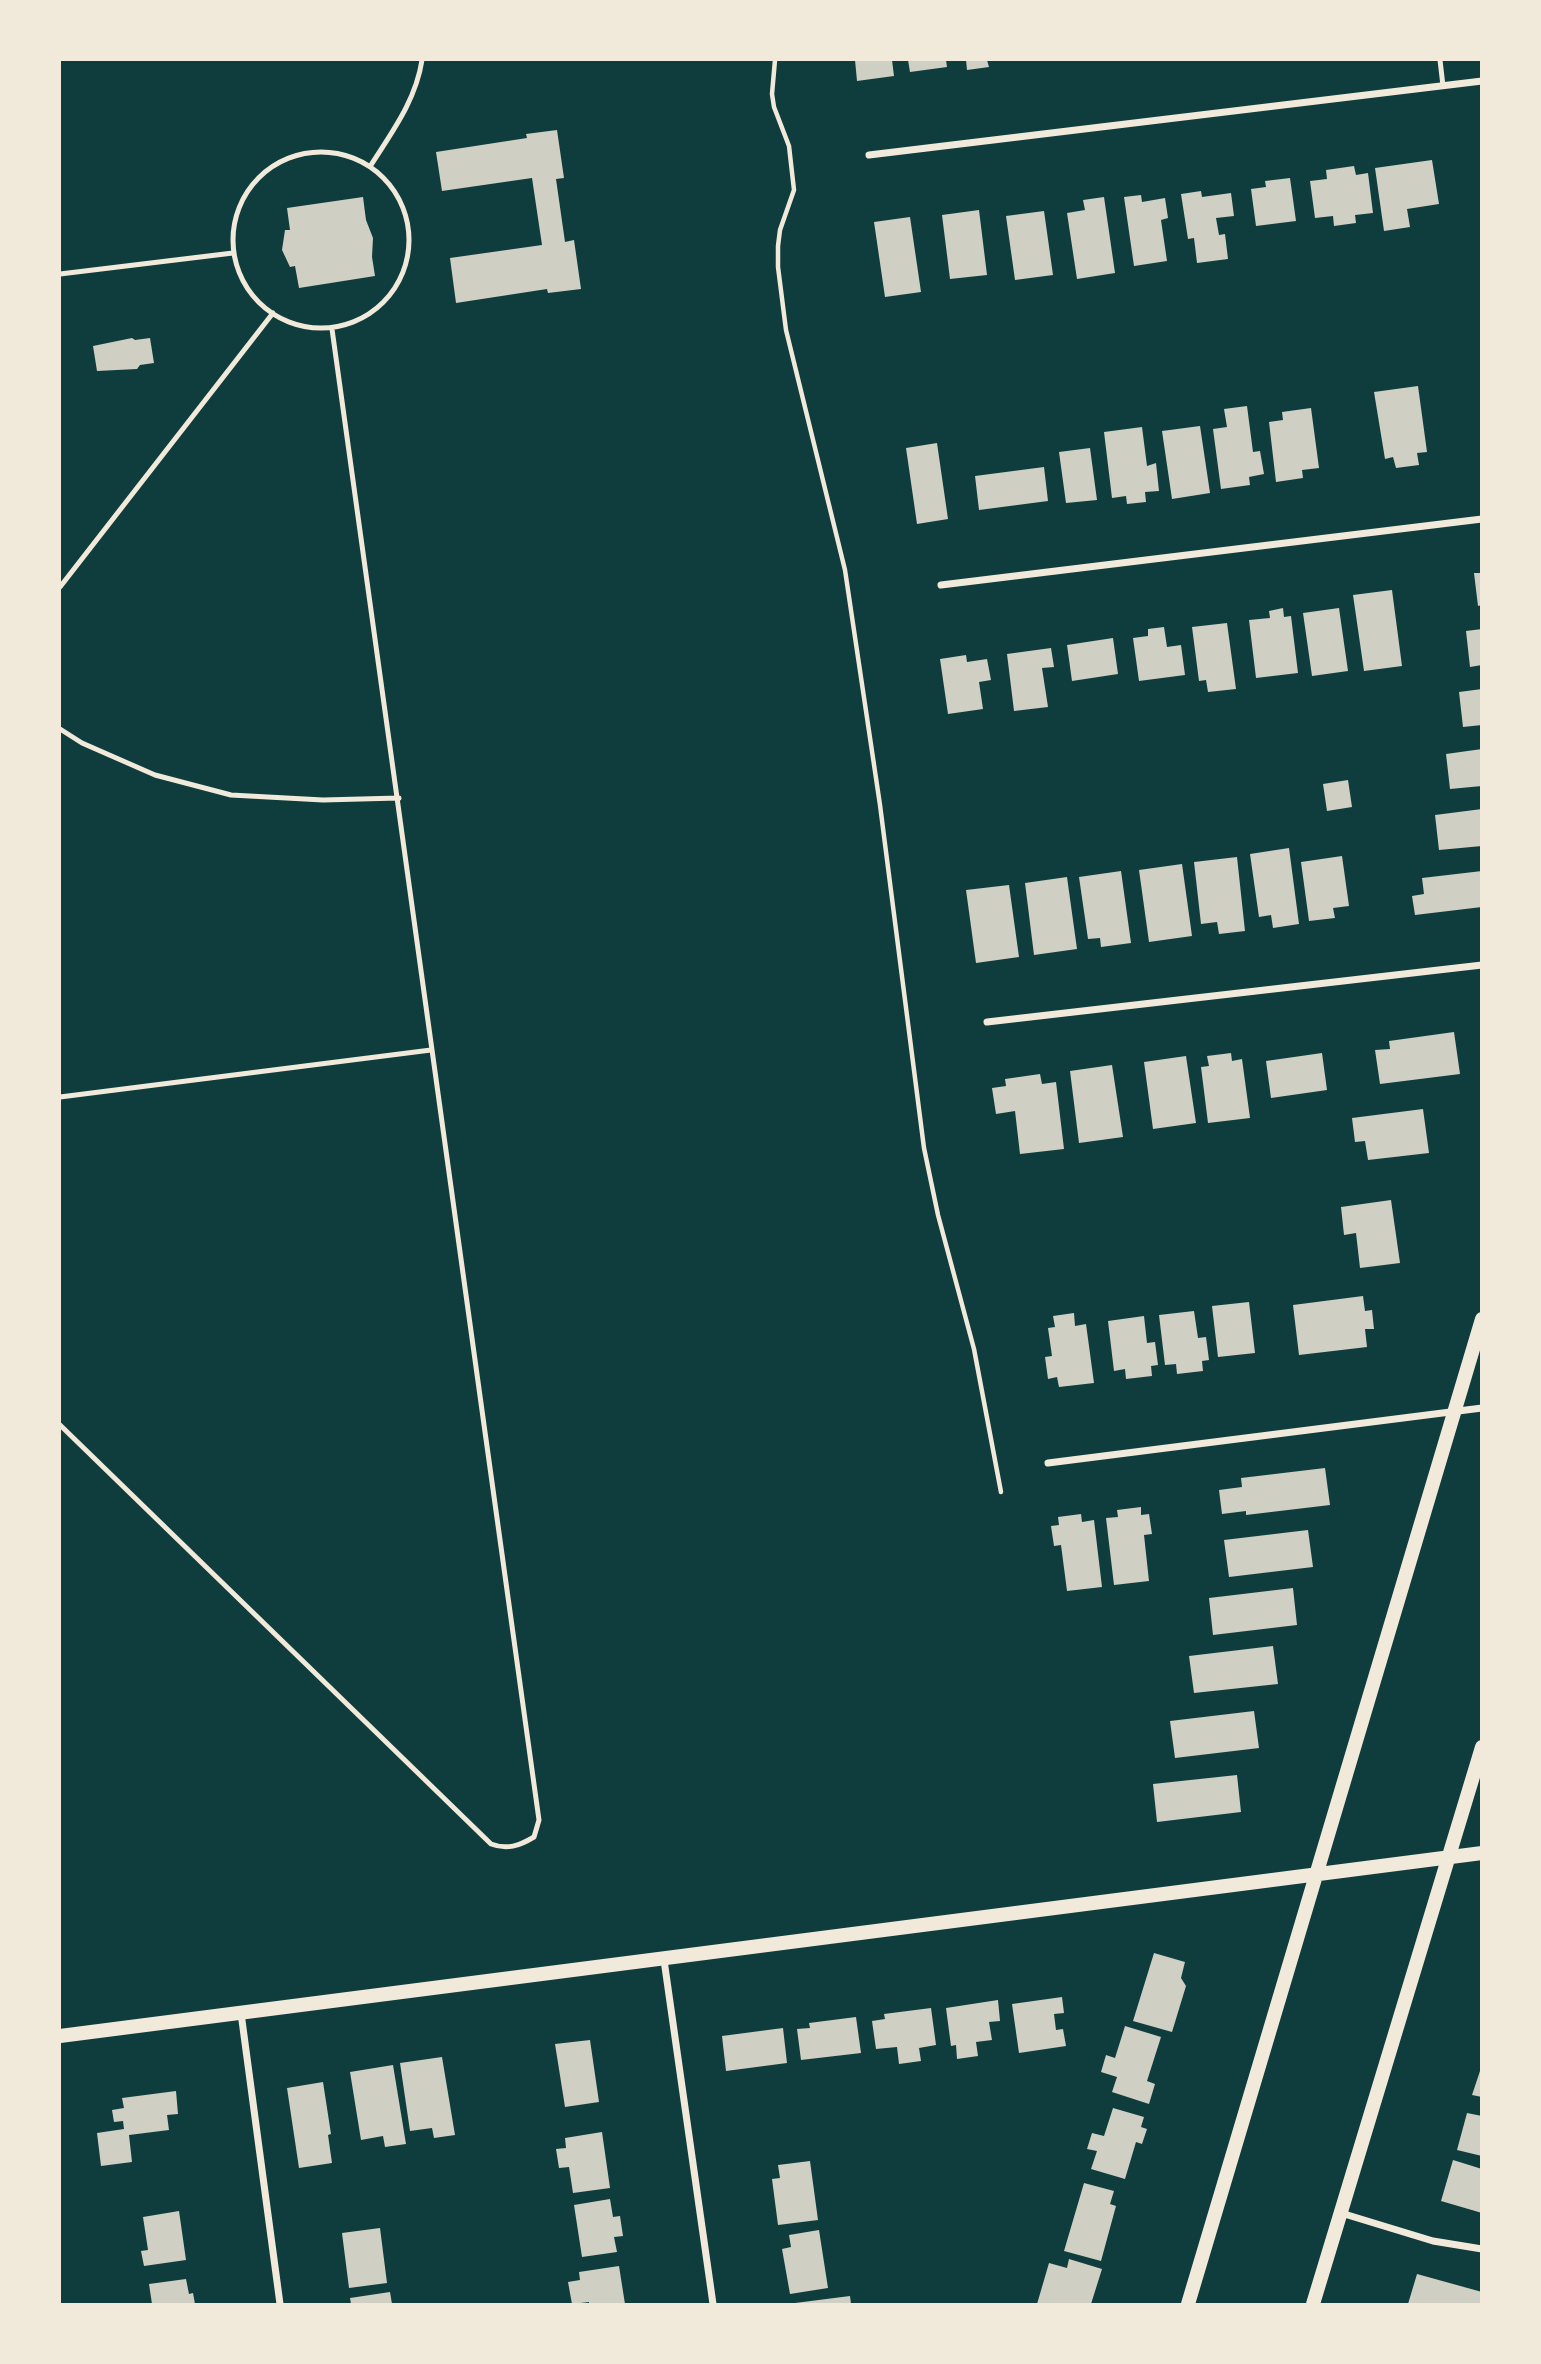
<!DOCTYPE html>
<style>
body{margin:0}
#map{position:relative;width:1541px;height:2364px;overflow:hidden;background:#0f3d3e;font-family:"Sofia Sans Condensed",sans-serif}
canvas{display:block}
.frame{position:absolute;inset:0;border:61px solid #f1e9da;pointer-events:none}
</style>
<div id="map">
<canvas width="1541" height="2364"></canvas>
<div class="frame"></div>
</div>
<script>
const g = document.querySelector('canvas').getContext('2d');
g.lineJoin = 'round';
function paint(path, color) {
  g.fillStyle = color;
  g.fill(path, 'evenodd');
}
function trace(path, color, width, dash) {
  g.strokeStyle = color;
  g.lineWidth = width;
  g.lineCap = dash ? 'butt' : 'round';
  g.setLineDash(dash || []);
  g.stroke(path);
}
const building = new Path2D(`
 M855 60H892L894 76 857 81Z
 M908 60H946L947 67 910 72Z
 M966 60H987L989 67 967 70Z
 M557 130 564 178 556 179 565 242 574 240 581 289 548 293 547 289 456 303 450 258 542 245 532 178 442 191 436 152 527 138 526 134Z
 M1432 160 1439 204 1407 209 1410 227 1384 231 1375 168Z
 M1354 166 1356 175 1368 173 1373 213 1355 215 1356 223 1334 226 1333 216 1315 218 1310 181 1327 179 1326 170Z
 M1290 178 1296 221 1256 226 1251 189 1266 187 1265 181Z
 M1201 191 1202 197 1231 193 1234 216 1216 218 1219 235 1225 234 1228 259 1197 263 1194 238 1188 239 1181 194Z
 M1141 195 1142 202 1165 198 1168 218 1161 220 1167 261 1134 266 1124 197Z
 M363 197 366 220 373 238 372 257 375 276 299 288 295 266 290 267 282 250 285 230H290L287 208Z
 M1104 197 1115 273 1077 279 1067 213 1085 210 1083 200Z
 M979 210 987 275 950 279 942 215Z
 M1044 211 1053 275 1015 280 1006 216Z
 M910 217 921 292 885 297 874 222Z
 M132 338 135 340 150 338 154 363 140 365 137 369 97 371 93 346Z
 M1418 386 1427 452 1417 453 1419 465 1396 468 1393 457 1385 459 1374 392Z
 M1247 406 1253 452 1260 451 1264 474 1249 477 1250 485 1221 489 1213 429 1227 427 1224 409Z
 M1311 408 1319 468 1302 470 1303 478 1276 482 1269 422 1283 420 1282 412Z
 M1200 426 1210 493 1172 499 1162 431Z
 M1142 427 1147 466 1156 463 1159 491 1145 492 1146 502 1127 504 1126 496 1112 498 1104 432Z
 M937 443 948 519 917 524 906 448Z
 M1090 448 1097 500 1066 503 1059 452Z
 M1044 467 1048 501 979 510 975 476Z
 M1474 573H1482V605L1478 606Z
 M1392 590 1402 666 1364 671 1353 595Z
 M1283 608 1284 617 1291 616 1298 673 1256 678 1249 620 1270 618 1269 611Z
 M1339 608 1348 671 1312 676 1303 613Z
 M1227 623 1236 689 1208 692 1206 680 1199 681 1192 627Z
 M1164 627 1167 647 1181 645 1185 675 1139 681 1133 638 1148 636V629Z
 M1482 629V665L1470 667 1466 631Z
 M1113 638 1118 674 1072 681 1067 645Z
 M1051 648 1054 667 1042 668 1048 707 1014 711 1007 654Z
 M966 655 967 662 987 659 991 680 979 682 983 709 948 714 940 659Z
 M1482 689V725L1463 727 1459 692Z
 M1482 749V786L1450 789 1446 754Z
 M1348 780 1352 807 1327 811 1323 784Z
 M1482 809V846L1439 850 1435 815Z
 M1289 848 1299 924 1273 928 1271 915 1259 917 1250 854Z
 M1342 856 1349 906 1333 908 1335 918 1309 921 1301 862Z
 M1237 857 1245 931 1219 934 1217 922 1201 924 1194 862Z
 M1182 864 1192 936 1149 942 1139 870Z
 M1121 871 1131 943 1101 947 1100 938 1088 939 1079 877Z
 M1482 871V907L1415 915 1412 896 1424 894 1422 878Z
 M1067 877 1077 949 1034 955 1025 883Z
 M1009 885 1019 957 976 963 966 890Z
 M1454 1032 1460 1074 1380 1084 1375 1050 1390 1049 1389 1041Z
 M1231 1053 1232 1061 1242 1059 1250 1118 1208 1123 1201 1067 1209 1066 1207 1056Z
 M1322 1053 1327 1090 1271 1098 1266 1061Z
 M1186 1056 1196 1123 1153 1129 1144 1062Z
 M1112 1065 1123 1137 1079 1143 1070 1071Z
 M1040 1074 1042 1084 1056 1082 1064 1149 1020 1154 1015 1111 996 1114 992 1088 1006 1086 1005 1079Z
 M1423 1109 1429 1153 1368 1160 1365 1141 1355 1142 1352 1118Z
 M1391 1200 1400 1263 1360 1268 1356 1233 1344 1235 1341 1207Z
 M1363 1296 1365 1311 1372 1310 1374 1329H1365L1367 1347 1299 1355 1293 1305Z
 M1249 1302 1255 1353 1218 1357 1212 1306Z
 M1194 1311 1198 1338 1206 1337 1209 1360 1202 1361 1203 1371 1177 1374 1176 1364 1165 1365 1159 1315Z
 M1074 1313 1075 1326 1086 1324 1094 1383 1059 1387 1057 1377 1048 1379 1045 1357 1052 1356 1048 1328 1055 1327 1053 1316Z
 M1144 1316 1147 1343 1155 1342 1158 1365 1151 1366 1152 1376 1126 1379 1125 1369 1114 1371 1108 1321Z
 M1325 1468 1330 1505 1246 1515V1511L1222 1514 1219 1490 1242 1487 1241 1478Z
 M1141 1507V1515L1149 1514 1152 1534 1144 1535 1149 1581 1114 1585 1106 1518 1118 1517 1117 1510Z
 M1081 1514 1082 1522 1094 1520 1102 1587 1067 1591 1061 1545 1054 1546 1051 1526 1059 1525 1058 1517Z
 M1308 1530 1313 1567 1229 1577 1224 1540Z
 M1293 1588 1297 1625 1213 1635 1209 1598Z
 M1273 1646 1278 1684 1194 1693 1189 1656Z
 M1254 1711 1259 1748 1175 1758 1170 1721Z
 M1237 1775 1241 1812 1157 1822 1153 1784Z
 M1154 1953 1185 1962 1181 1978 1186 1986 1172 2032 1133 2021Z
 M1062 1997 1064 2013 1054 2014 1056 2030 1063 2029 1066 2046 1019 2053 1012 2004Z
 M998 2000 1000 2021 989 2022 992 2040 976 2042 978 2056 957 2059 956 2045 951 2046 946 2008Z
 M931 2008 936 2045 919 2048 921 2061 899 2064 897 2047 876 2049 872 2021 885 2019 884 2014Z
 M856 2017 861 2053 801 2060 797 2029 810 2028 809 2023Z
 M1125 2026 1161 2037 1147 2081 1155 2084 1149 2104 1112 2092 1117 2077 1101 2072 1106 2055 1115 2058Z
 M783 2028 787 2063 726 2071 722 2036Z
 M590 2040 599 2102 565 2107 555 2044Z
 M442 2057 455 2135 434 2138 432 2128 410 2131 400 2063Z
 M393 2065 406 2144 385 2147 383 2136 361 2140 350 2072Z
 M1482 2065V2097L1472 2095Z
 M323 2082 331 2134 328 2135 332 2163 299 2168 287 2088Z
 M176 2091 178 2114 167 2115 169 2130 129 2135 132 2162 101 2166 97 2133 124 2129 123 2121 114 2122 112 2110 124 2108 122 2098Z
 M1113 2108 1144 2117 1141 2127 1147 2129 1142 2144 1136 2142 1125 2179 1091 2169 1097 2151 1087 2149 1092 2133 1104 2136Z
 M1467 2113 1482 2116V2156L1457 2150Z
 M602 2132 610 2188 573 2193 569 2167 559 2168 556 2149 566 2148 565 2138Z
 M1453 2160 1482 2169V2213L1441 2201Z
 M810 2161 818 2220 778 2225 772 2179 780 2178 778 2165Z
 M1084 2183 1114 2191 1110 2204 1116 2206 1101 2261 1064 2251Z
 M610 2199 613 2217 620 2216 623 2236 614 2237 617 2252 582 2257 574 2205Z
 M179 2211 186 2260 144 2266 141 2251 148 2250 143 2217Z
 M380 2228 387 2283 349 2288 342 2233Z
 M819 2230 828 2288 790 2294 782 2249 791 2247 789 2235Z
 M1069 2259 1102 2269 1091 2304H1037L1049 2263 1067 2268Z
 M619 2266 625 2304H589V2302L572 2304 568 2282 580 2280 579 2272Z
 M1417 2274 1482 2292V2304H1408Z
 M186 2279 189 2294 193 2293 195 2304H152L149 2284Z
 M390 2292 392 2304H351L350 2298Z
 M850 2296 851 2304H796L795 2303Z`);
const path = new Path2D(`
 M775 60 772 94 774 107 789 146 794 190 780 230 778 246V267L786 330 845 570 880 805 924 1148 938 1215 974 1349 1001 1492`);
const service = new Path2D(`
 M1440 60 1443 86
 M233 240a88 88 0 1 1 176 0a88 88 0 1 1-176 0Z
 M371 165C392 132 416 100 422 60
 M60 274 233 253
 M60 587 273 313
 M60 729 82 743 155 775 231 795 323 800 399 798
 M60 1097 431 1050
 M60 1425 491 1844C507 1850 519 1846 534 1837L539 1820C469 1323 403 825 332 329`);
const minor = new Path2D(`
 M869 155 1482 81
 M941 585 1482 519
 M987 1022 1482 965
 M1048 1463 1482 1408
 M664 1960 713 2304
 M241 2013 280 2304
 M1341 2213 1433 2241 1482 2249`);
const secondary = new Path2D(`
 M60 2036 1482 1853
 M1188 2304 1482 1319
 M1313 2304 1482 1747`);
paint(building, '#cfcfc3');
trace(path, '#f1e9da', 4.5);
trace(service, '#f1e9da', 5);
trace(minor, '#f1e9da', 7);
trace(secondary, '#f1e9da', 14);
</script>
